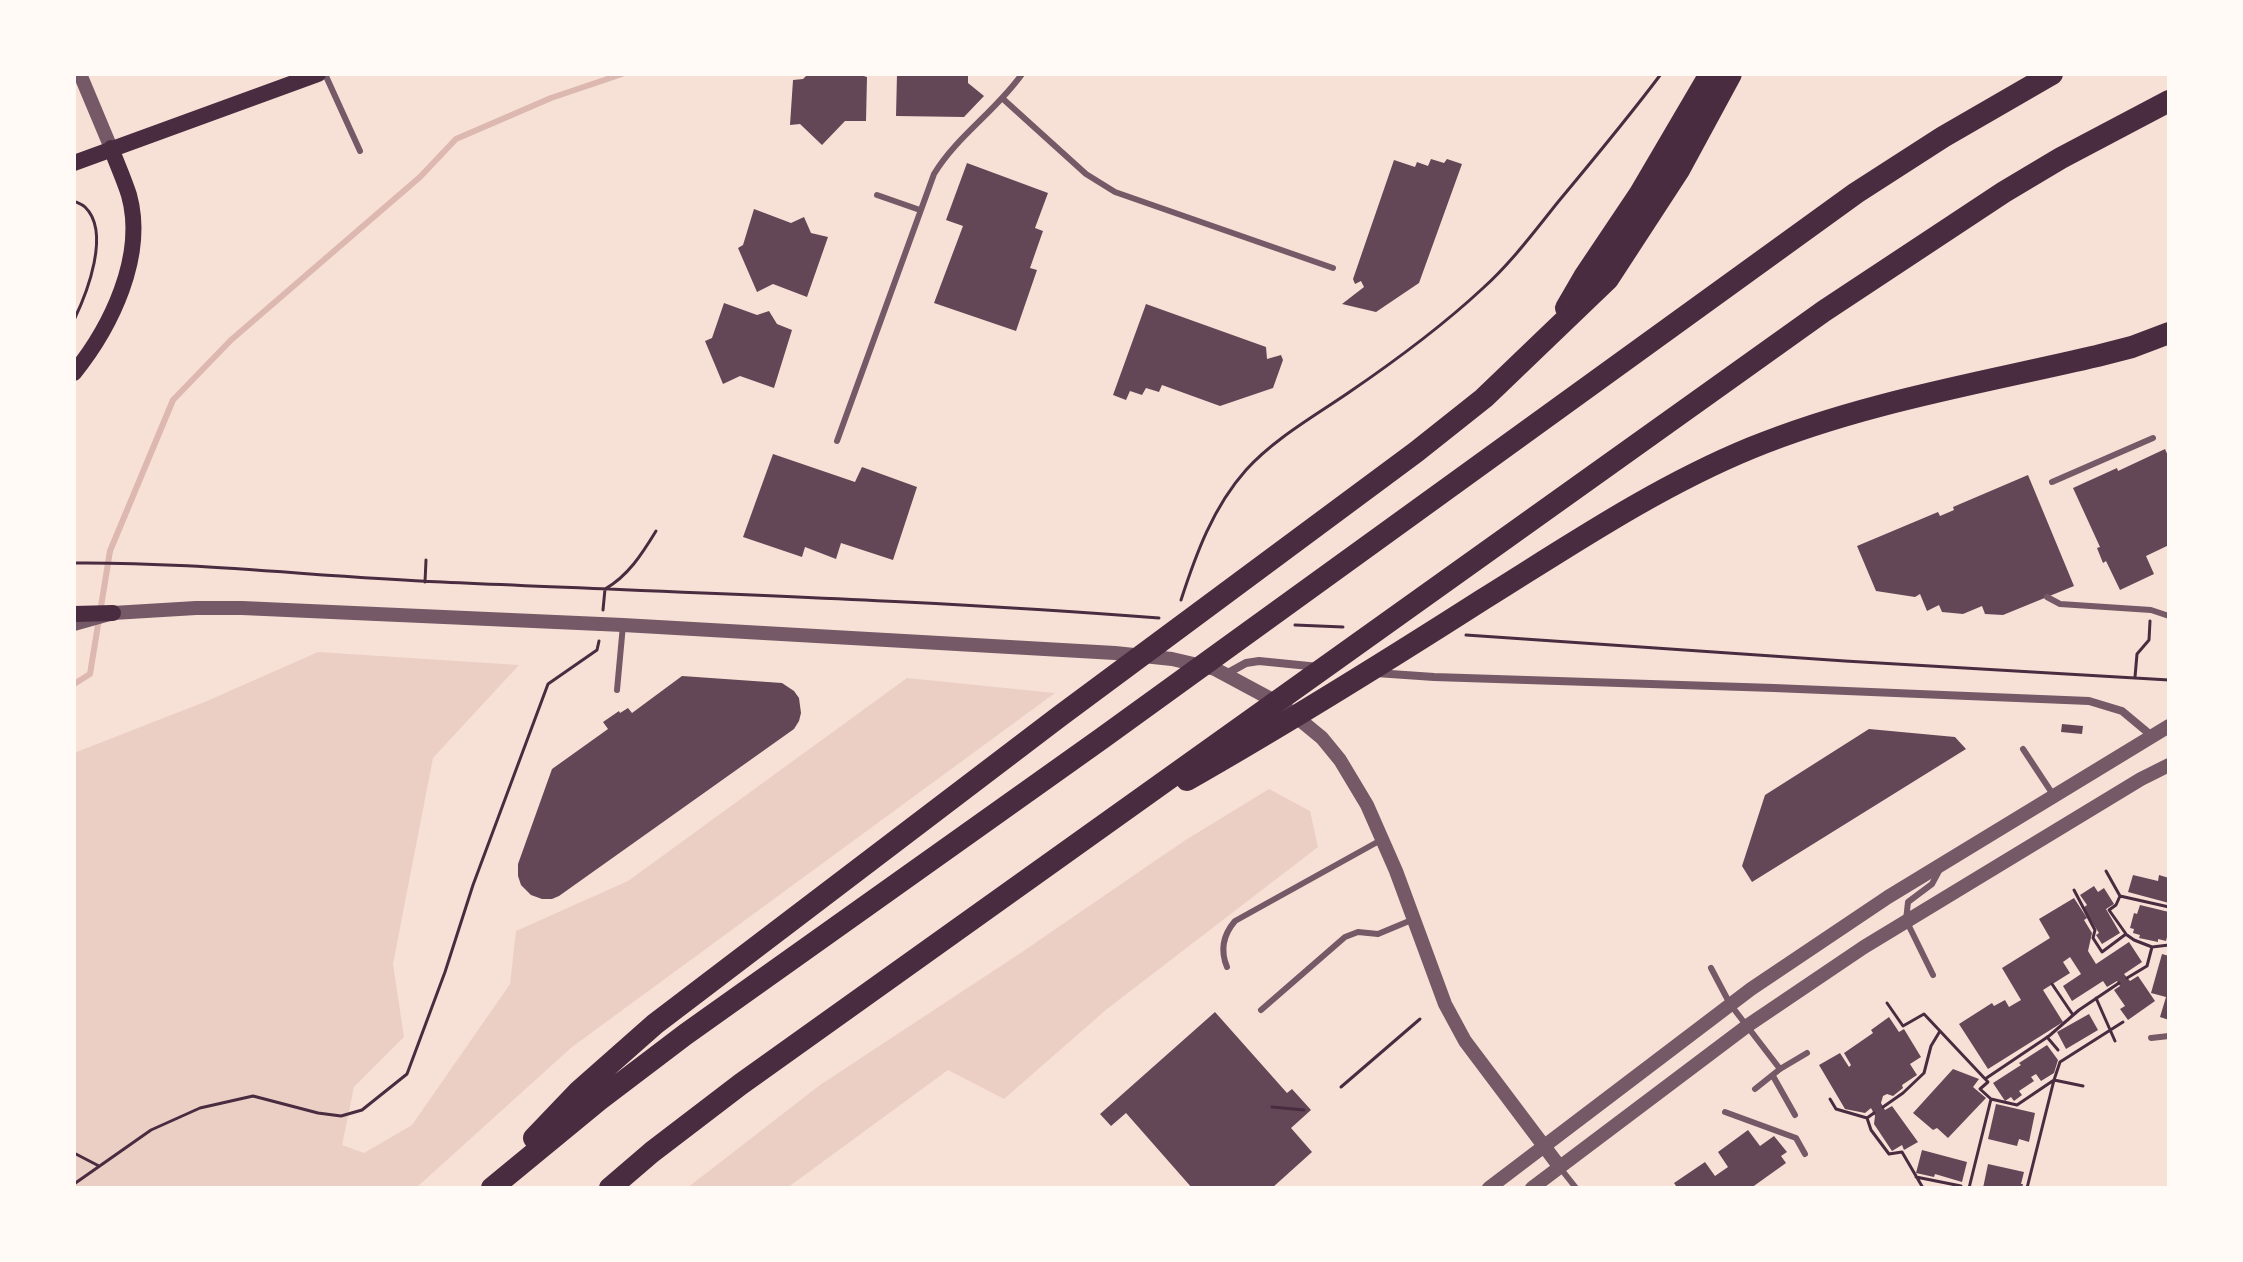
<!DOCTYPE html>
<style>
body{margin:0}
#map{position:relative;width:2243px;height:1262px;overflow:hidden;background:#f7e1d7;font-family:"Archivo Narrow",sans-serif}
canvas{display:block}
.frame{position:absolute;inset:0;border:76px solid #fffaf5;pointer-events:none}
</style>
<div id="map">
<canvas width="2243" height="1262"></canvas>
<div class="frame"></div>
</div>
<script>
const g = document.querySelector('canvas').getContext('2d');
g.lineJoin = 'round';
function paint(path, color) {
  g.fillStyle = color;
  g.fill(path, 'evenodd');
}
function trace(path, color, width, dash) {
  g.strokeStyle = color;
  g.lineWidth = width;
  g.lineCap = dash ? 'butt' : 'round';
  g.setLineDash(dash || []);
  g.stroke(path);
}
const green = new Path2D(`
 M318 652 519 665 433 758 393 964 404 1037 354 1087 342 1145 364 1153 412 1125 510 984 516 931 628 881 907 678 1055 693 572 1047 416 1188H74V753L207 701Z
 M1269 789 1310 811 1318 847 1107 1009 1004 1099 948 1070 787 1188H687L820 1085 1019 954 1184 841Z`);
const stream = new Path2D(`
 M74 684 90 674 110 551 173 400 231 340 420 177 456 139 551 98 622 74`);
const building = new Path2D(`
 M808 74H857L867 77 866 121H845L822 145 800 124 790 125 793 80 803 79Z
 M897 74H968V83L984 96 964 117 896 116Z
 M1431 159 1444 163 1447 159 1462 164 1419 283 1376 312 1342 304 1364 287 1361 281 1355 284 1353 279 1394 160 1415 167 1417 162 1428 166Z
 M967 163 1048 193 1035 228 1043 231 1030 268 1037 270 1016 331 934 303 963 226 946 220Z
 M754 209 791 223 804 217 811 233 828 237 807 297 773 284 757 292 738 248 743 245Z
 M724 303 757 315 769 311 777 324 792 330 774 388 740 376 723 384 705 341 712 338Z
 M1146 304 1266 347 1267 359 1281 355 1283 360 1273 388 1220 406 1162 385 1159 392 1146 388 1142 395 1130 391 1126 400 1113 395Z
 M2165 449 2169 458V545L2146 556 2154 574 2120 590 2106 561 2103 563 2097 548 2100 547 2073 488 2117 468 2118 471Z
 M773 454 855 482 862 467 917 487 893 560 841 543 836 559 805 547 802 557 743 537Z
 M2028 475 2074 586 2003 615 1985 614 1982 606 1963 614 1942 612 1939 605 1927 611 1920 594 1915 597 1876 591 1857 546 1938 512 1940 516 1954 510 1953 507Z
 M682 676 782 683 794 691 799 698 801 713 799 721 794 729 559 896 552 899H542L531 895 521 885 518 876V864L552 769 608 729 603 722 619 711 620 713 628 708 632 713Z
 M2062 724 2083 726 2082 734 2061 732Z
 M1869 729 1955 737 1966 749 1752 882 1742 866 1765 795Z
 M2133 875 2158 881 2159 875 2169 878V903L2128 892Z
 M2094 886 2098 892 2104 888 2114 904 2106 909 2120 933 2102 944 2096 935 2099 933 2083 908 2087 905 2080 895Z
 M2074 898 2087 918 2084 920 2092 933 2088 951 2096 964 2129 942 2142 962 2124 974 2130 981 2138 976 2155 1001 2128 1020 2120 1009 2125 1006 2114 990 2120 986 2117 981 2107 987 2103 981 2072 1001 2063 986 2081 974 2070 957 2063 962 2070 973 2043 990 2063 1022 1988 1069 1959 1024 1992 1003 1994 1006 2005 1000 2009 1007 2021 1000 2002 968 2050 938 2039 919Z
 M2140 905 2169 912V929L2166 941 2158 939V942L2139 938 2140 935 2133 933 2134 929 2130 928 2134 913 2137 914Z
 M2162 954 2169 956V1020L2160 1017 2166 997 2151 993Z
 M1215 1012 1287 1093 1292 1089 1311 1110 1291 1128 1312 1152 1272 1188H1192L1126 1113 1111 1126 1100 1114Z
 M2089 1014 2098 1030 2066 1049 2057 1032Z
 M1889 1017 1899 1032 1904 1029 1921 1057 1910 1064 1917 1075 1902 1085 1903 1088 1893 1096 1887 1094 1883 1096 1881 1103 1885 1110 1892 1106 1918 1142 1904 1150 1902 1145 1892 1151 1874 1124 1875 1116 1871 1108 1865 1113 1845 1109 1819 1065 1840 1053 1849 1067 1851 1065 1844 1053 1873 1033 1871 1030Z
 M2047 1045 2058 1060 2054 1073 2041 1081 2036 1074 2031 1077 2034 1081 2019 1091 2022 1095 2014 1101 2011 1097 2005 1101 1993 1083 2021 1065 2019 1063Z
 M1953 1069 1979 1079 1973 1087 1986 1098 1948 1138 1937 1128 1933 1130 1913 1113Z
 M1996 1104 2035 1113 2029 1142 2019 1139 2017 1146 1988 1139Z
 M1748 1130 1760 1146 1774 1136 1787 1152 1781 1156 1786 1163 1751 1188H1674L1676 1186 1674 1183 1705 1162 1715 1176 1728 1167 1718 1152Z
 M1922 1150 1967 1162 1962 1182 1935 1174 1934 1177 1916 1173Z
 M1988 1164 2024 1172 2021 1184H2023L2022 1188H1983Z`);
const path = new Path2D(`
 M74 201C78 203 82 204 85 207 111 232 87 293 74 320
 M74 563C197 562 319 577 442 582 681 593 920 599 1159 618
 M425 582 426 560
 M605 589C628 576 642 554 656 531
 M1181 600C1196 554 1213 507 1246 470 1274 439 1313 417 1348 393 1395 361 1440 328 1482 289 1511 263 1534 232 1558 202 1593 160 1628 118 1661 74
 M603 610 605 589
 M1295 625 1343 627
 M1466 635 1845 661 2169 680
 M2135 677 2137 654 2149 640 2150 621
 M2106 871 2120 896
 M2074 890 2095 930 2093 938 2102 952 2126 934 2109 910 2116 905 2120 896 2169 907
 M2127 935 2134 940 2152 947
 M2127 978 2147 966 2152 947 2169 945
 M2052 984 2073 1015
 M2096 998 2115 1041
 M1887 1003 1903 1026 1924 1014 1988 1082 1980 1089 1991 1099 2017 1105 2054 1080 2027 1188
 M2047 1037 2058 1050
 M1985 1079 2049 1036 2079 1010 2119 983
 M2083 1086 2054 1080 2060 1062 2123 1022
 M1341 1087 1420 1019
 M1830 1099 1836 1109 1867 1118
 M1272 1107 1304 1110
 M1883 1107 1903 1093 1924 1073 1931 1046 1940 1031
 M1874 1113 1867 1118 1871 1130 1889 1154 1902 1152 1923 1188
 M74 1153 99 1166
 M1916 1177 1961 1186
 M74 1184 151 1130 200 1108 253 1096 318 1113 341 1116 362 1110 407 1074 445 972 473 885 548 684 597 650 599 641
 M1969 1188 1991 1099`);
const service = new Path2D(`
 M325 74 360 151
 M1002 98 1086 174 1115 192 1333 268
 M877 195 920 210
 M837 441 934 174C957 136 996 111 1022 74
 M2052 482 2153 438
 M2047 597 2060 604 2151 610 2169 616
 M617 690 623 625
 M2023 749 2054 796
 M1227 967C1220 950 1223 935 1235 921L1381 840
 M1711 968 1730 1004 1780 1069
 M1933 975 1906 920 1908 902 1932 884 1939 871
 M1261 1010 1345 937 1358 932 1378 934 1414 919
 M2151 1038 2169 1036
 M1773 1076 1795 1115
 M1755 1089 1780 1069 1807 1053
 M1725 1112 1796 1138 1805 1154
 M1561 1169 1576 1188`);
const minor = new Path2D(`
 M1376 673 1434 677 1774 688 2089 701 2122 711 2152 736
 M1226 674 1246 663 1259 661 1319 667`);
const tertiary = new Path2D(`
 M80 74 111 148
 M74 624 113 613 196 608H242L623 625 1115 653 1172 659 1215 669 1282 705 1322 738 1340 760 1367 805 1396 871 1445 1004 1465 1041 1559 1166
 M1489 1188 1751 989 1888 897 2169 726
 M1532 1188 1747 1026 1864 947 2141 779 2169 765`);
const secondary = new Path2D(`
 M74 163 318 74
 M74 373C111 327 146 256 129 195 124 179 117 164 111 148
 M74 614 113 613`);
const motorway = new Path2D(`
 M1566 308 1584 277 1639 195 1710 74
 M1187 780C1287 723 1385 662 1482 600 1569 546 1656 487 1751 448 1861 403 1981 383 2097 356L2132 347 2169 333
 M534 1138 578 1092 655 1024 1060 716 1416 452 1484 398 1608 279 1679 170 1731 74
 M492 1188 599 1100 686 1034 1101 739 1856 193 1943 137 2052 74
 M610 1188 652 1152 741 1084 1824 311 2004 192 2061 158 2169 101`);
paint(green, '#ebcfc5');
trace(stream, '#dcb8b0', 6);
paint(building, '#644757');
trace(path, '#4a2c40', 3);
trace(service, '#755966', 6);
trace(minor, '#755966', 8);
trace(tertiary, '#755966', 14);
trace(secondary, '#4a2c40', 16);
trace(motorway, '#4a2c40', 22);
</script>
